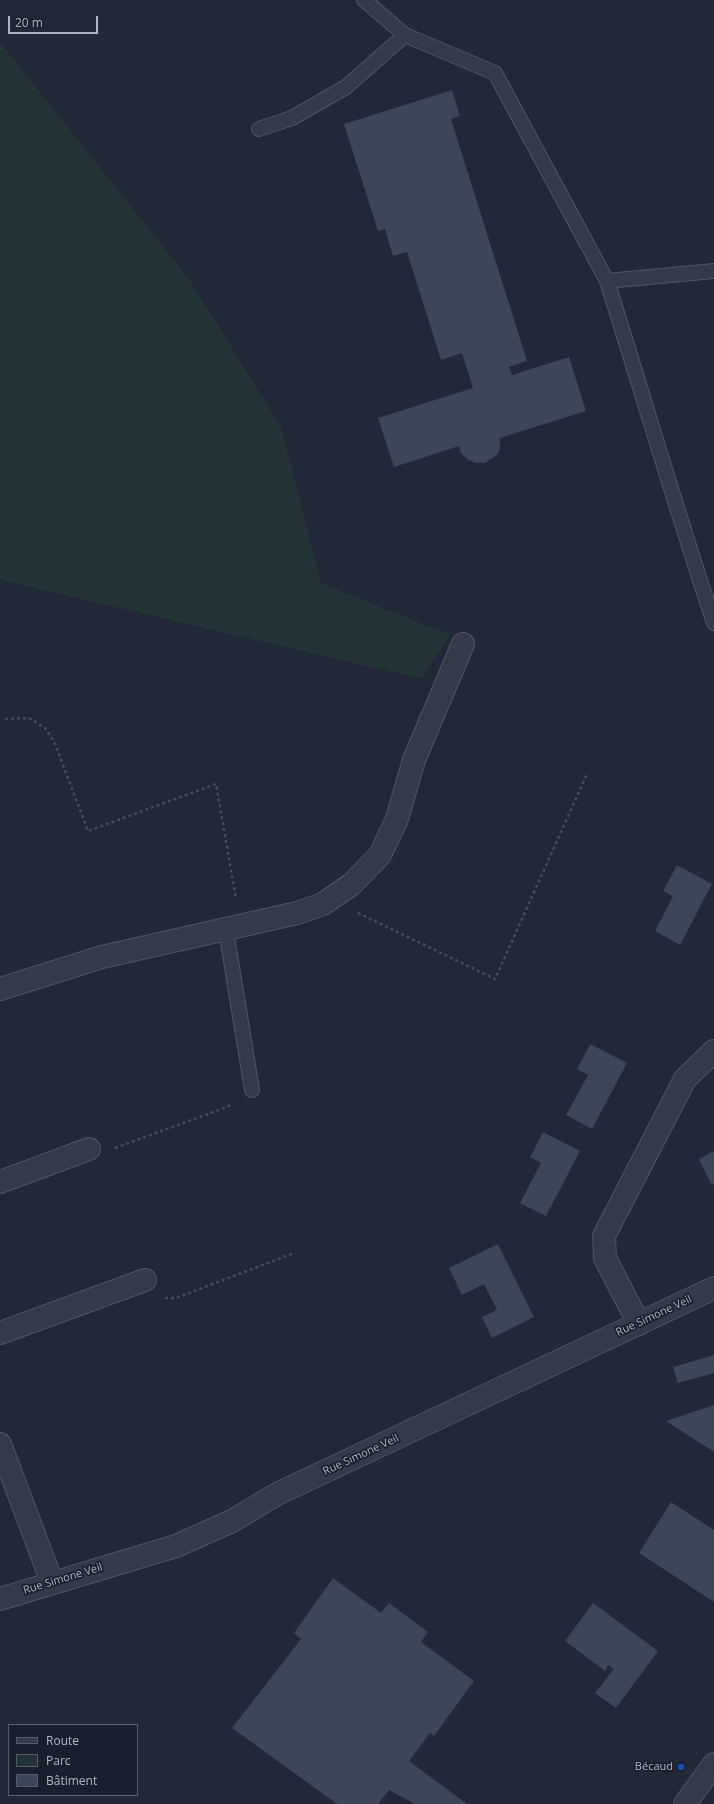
<!DOCTYPE html>
<meta charset="utf-8">
<style>
body{margin:0}
#map{position:relative;width:714px;height:1804px;overflow:hidden;background:#212838;font-family:"Open Sans",sans-serif}
canvas{display:block}
.legend{position:absolute;left:8px;top:1724px;width:130px;height:72px;box-sizing:border-box;background:#1a1f2d;border:1px solid #565b6a;margin:0;padding:5px 7px;list-style:none;font-size:12px;color:#afb5c5}
.legend li{display:flex;align-items:center;gap:8px;height:20px}
.legend b{width:20px;border:1px solid #565b6a}
.scale{position:absolute;left:8px;top:16px;width:90px;height:18px;box-sizing:border-box;border:2px solid #afb5c5;border-top:0;padding-left:5px;font-size:12px;line-height:14px;white-space:nowrap;color:#afb5c5;-webkit-text-stroke:3px #1a1f2d;paint-order:stroke}
</style>
<div id="map">
<canvas width="714" height="1804"></canvas>
<ul class="legend">
<li><b style="height:5px;background:#343a48"></b>Route</li>
<li><b style="height:11px;background:#233439"></b>Parc</li>
<li><b style="height:11px;background:#3d4558"></b>Bâtiment</li>
</ul>
<div class="scale">20 m</div>
</div>
<script>
const g = document.querySelector('canvas').getContext('2d');
g.lineJoin = 'round';
function paint(path, color) {
  g.fillStyle = color;
  g.fill(path, 'evenodd');
}
function trace(path, color, width, dash) {
  g.strokeStyle = color;
  g.lineWidth = width;
  g.lineCap = dash ? 'butt' : 'round';
  g.setLineDash(dash || []);
  g.stroke(path);
}
function write(font, color, halo, rows, align = 'center') {
  g.font = font + ' "Open Sans",sans-serif';
  g.lineWidth = 3.5;
  g.setLineDash([]);
  g.textBaseline = 'middle';
  g.strokeStyle = halo;
  g.fillStyle = color;
  for (const [text, x, y, turn = 0] of rows) {
    g.save();
    g.translate(x, y);
    g.rotate((+turn || 0) * Math.PI / 180);
    g.textAlign = isNaN(turn) ? turn : align;
    if (halo) g.strokeText(text, 0, 0);
    g.fillText(text, 0, 0);
    g.restore();
  }
}
const green = new Path2D(`
 M0 42 190 280 281 427 321 583 450 635 422 679 0 580Z`);
const building = new Path2D(`
 M452 90 460 116 451 119 527 361 509 367 512 375 569 357 586 411 500 438V447L498 454 485 463H476L468 460 461 453 459 446 394 467 378 418 473 388 462 353 441 360 407 252 393 256 385 229 378 231 344 124Z
 M677 865 712 884 680 945 655 931 673 896 663 891Z
 M590 1044 627 1063 592 1129 566 1115 588 1075 577 1069Z
 M543 1132 580 1151 546 1216 520 1203 541 1163 530 1157Z
 M714 1151V1183L712 1185 699 1159Z
 M498 1244 534 1317 492 1338 482 1317 497 1310 484 1284 462 1295 449 1268Z
 M714 1355V1373L678 1383 673 1367Z
 M714 1405V1452L666 1421Z
 M671 1502 714 1530V1602L639 1553Z
 M333 1578 381 1613 389 1603 428 1632 421 1642 474 1681 434 1736 430 1733 409 1761 467 1804H415L389 1790 378 1804H337L232 1728 301 1639 294 1633Z
 M593 1603 658 1651 616 1708 595 1693 614 1669 608 1665 605 1671 565 1641Z`);
const path = new Path2D(`
 M5 719 29 718 45 728 54 741 88 831 216 784 236 899
 M358 913 495 979 587 774
 M115 1148 227 1107 233 1103
 M165 1298H176L294 1253`);
const service = new Path2D(`
 M364 0 405 35 495 73 607 281 714 271
 M259 129 292 118 346 87 405 35
 M607 281C643 395 676 509 714 623
 M226 930 252 1090`);
const minor = new Path2D(`
 M0 989 102 957 297 913 323 904 352 884 380 855 397 819 414 760 463 644
 M0 1182 89 1149
 M639 1324 605 1258 604 1236 685 1079 714 1051
 M0 1333 145 1280
 M0 1444 52 1582
 M0 1599 176 1546 232 1521 277 1494 714 1288
 M685 1804 714 1764`);
const markers = [
 [681,1767,4,"#1a4fb4"]
];
const streetNames = [
 ["Rue Simone Veil",654,1316,-25],
 ["Rue Simone Veil",361,1455,-25],
 ["Rue Simone Veil",63,1579,-17]
];
const poiNames = [
 ["Bécaud",673,1767]
];
paint(green, '#233439');
paint(building, '#3d4558');
trace(service, '#4f5563', 16);
trace(minor, '#4f5563', 24);
trace(path, '#405156', 2.5, [3, 3]);
trace(service, '#343a48', 14);
trace(minor, '#343a48', 22);
for (const [x, y, r, color] of markers) {
  const dot = new Path2D();
  dot.arc(x, y, r, 0, 2 * Math.PI);
  g.fillStyle = color;
  g.fill(dot);
  trace(dot, '#1a1f2d', 1.5);
}
write('11px', '#afb5c5', '#1a1f2d', streetNames);
write('11px', '#afb5c5', '#1a1f2d', poiNames, 'right');
</script>
